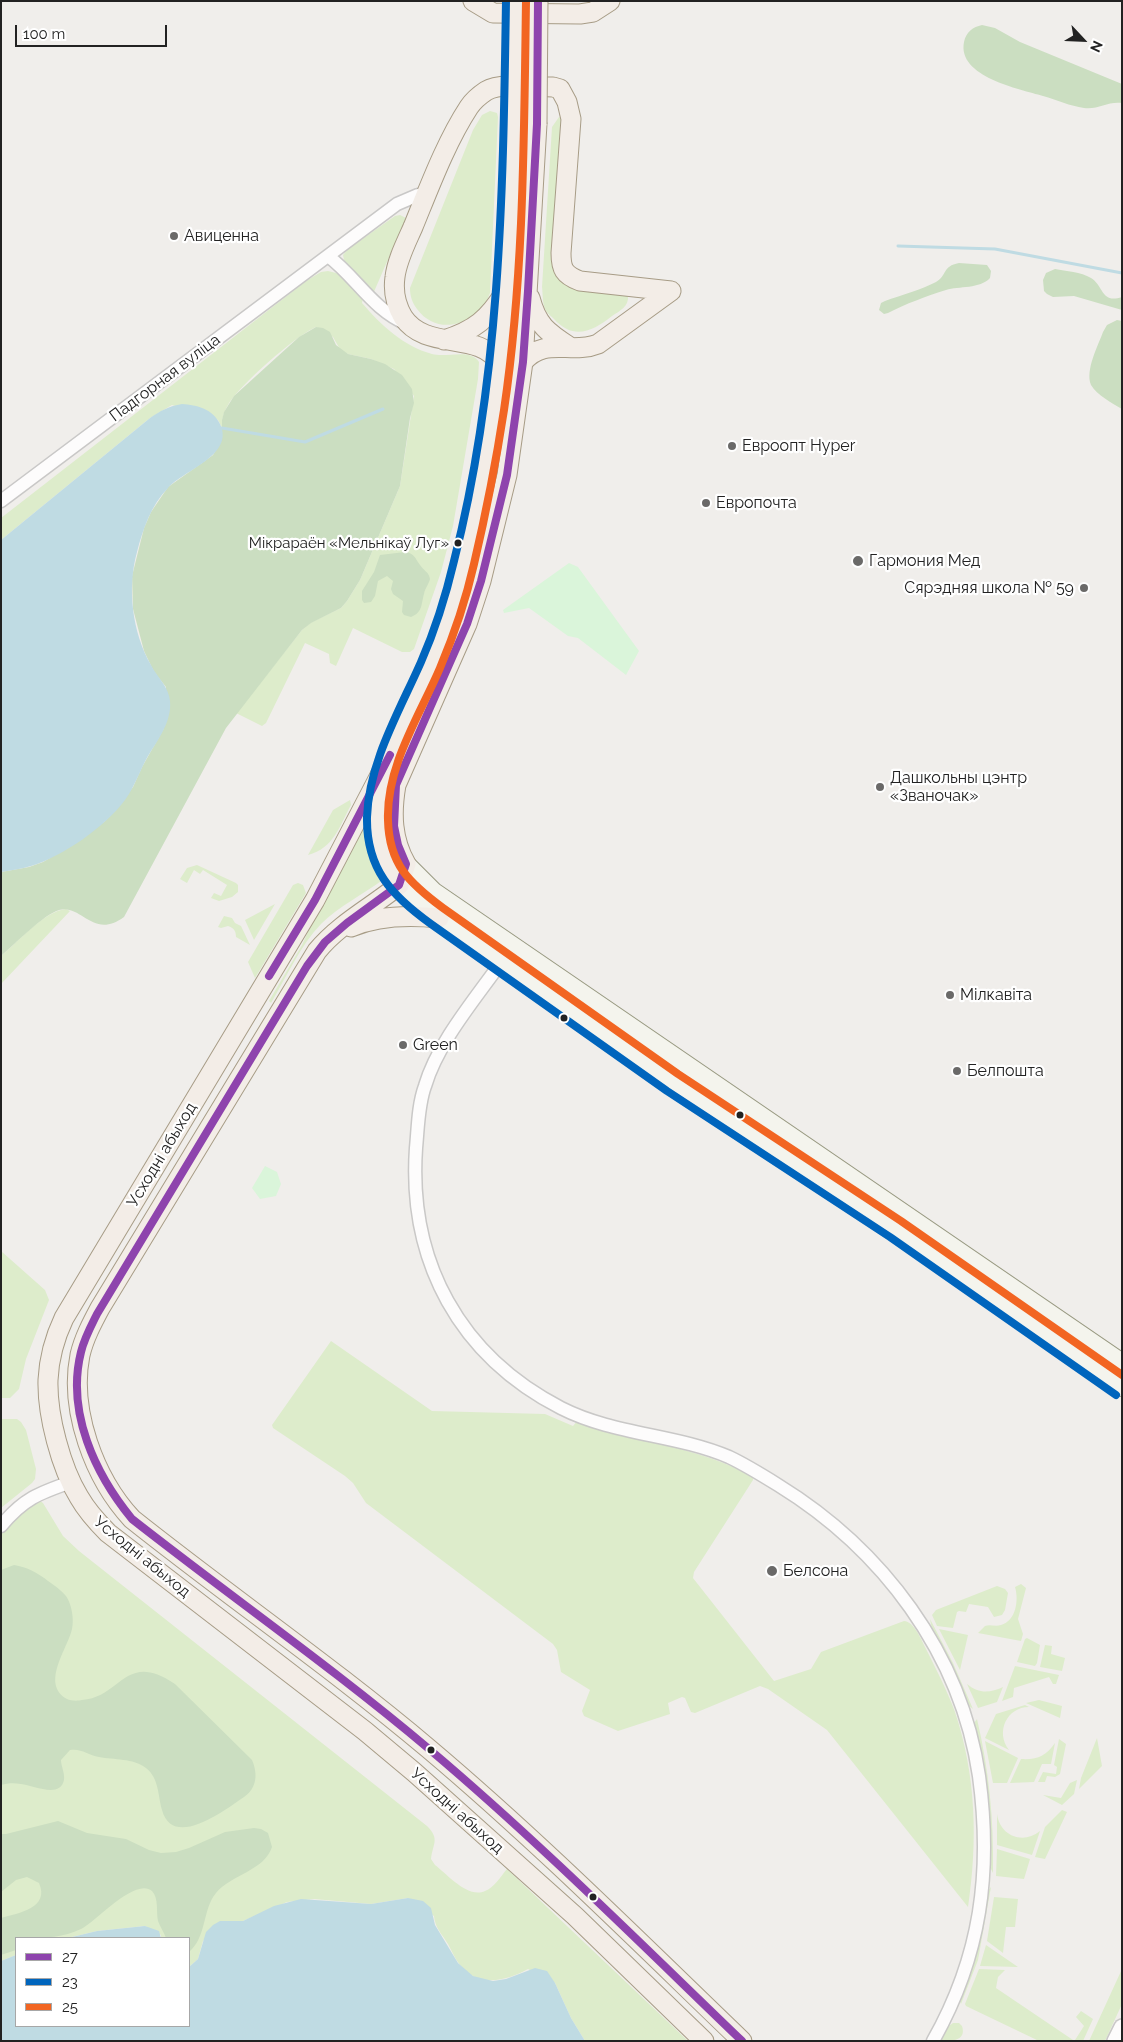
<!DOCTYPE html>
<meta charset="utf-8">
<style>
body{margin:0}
#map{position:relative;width:1123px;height:2042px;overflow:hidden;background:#f0eeeb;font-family:Raleway,sans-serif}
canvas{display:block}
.frame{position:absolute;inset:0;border:2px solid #222;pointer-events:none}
.legend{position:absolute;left:15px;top:1937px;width:175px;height:90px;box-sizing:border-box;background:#fff;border:1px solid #a7a7a7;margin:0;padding:6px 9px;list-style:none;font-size:15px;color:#222}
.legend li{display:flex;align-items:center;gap:10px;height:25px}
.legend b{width:25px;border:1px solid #a7a7a7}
.north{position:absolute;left:1058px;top:15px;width:50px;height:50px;-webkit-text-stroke:4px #fff;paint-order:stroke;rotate:115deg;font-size:14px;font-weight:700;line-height:20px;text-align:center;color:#222}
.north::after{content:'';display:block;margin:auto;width:18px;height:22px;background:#222;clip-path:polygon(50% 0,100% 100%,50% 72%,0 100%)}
.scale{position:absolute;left:15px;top:25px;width:152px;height:22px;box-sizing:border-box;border:2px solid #222;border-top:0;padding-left:6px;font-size:15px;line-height:18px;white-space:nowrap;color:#222;-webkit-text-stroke:4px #fff;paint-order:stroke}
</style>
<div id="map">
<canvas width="1123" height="2042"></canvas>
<div class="frame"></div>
<ul class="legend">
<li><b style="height:6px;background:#8e44ad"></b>27</li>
<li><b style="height:6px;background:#0065bd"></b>23</li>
<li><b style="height:6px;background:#f26522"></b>25</li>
</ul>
<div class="north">N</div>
<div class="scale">100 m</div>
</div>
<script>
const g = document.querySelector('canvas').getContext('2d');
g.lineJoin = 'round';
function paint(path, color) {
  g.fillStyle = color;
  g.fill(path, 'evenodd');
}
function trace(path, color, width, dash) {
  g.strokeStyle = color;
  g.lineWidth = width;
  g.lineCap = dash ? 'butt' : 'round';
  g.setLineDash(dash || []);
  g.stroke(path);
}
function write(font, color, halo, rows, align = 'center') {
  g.font = font + ' Raleway,sans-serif';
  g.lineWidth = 4.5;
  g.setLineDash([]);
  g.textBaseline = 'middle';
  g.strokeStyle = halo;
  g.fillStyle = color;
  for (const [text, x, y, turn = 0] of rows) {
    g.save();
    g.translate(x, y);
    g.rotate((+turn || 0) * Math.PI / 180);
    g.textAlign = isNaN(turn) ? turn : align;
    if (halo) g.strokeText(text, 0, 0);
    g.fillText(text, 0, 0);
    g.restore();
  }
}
const grass = new Path2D(`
 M490 111 497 113 498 117 490 293C479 324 438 338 417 309 412 302 410 296 410 288L473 130 482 115Z
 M559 117 563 118 556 271 628 296C629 306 620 311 612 316 593 331 574 341 554 319 552 317 548 314 546 311 542 304 543 294 542 287L552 127Z
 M400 215 406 218 373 294 344 260 343 255 348 249 395 216Z
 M328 271 344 275 363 298 362 303C381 325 403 346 432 354 447 358 470 348 479 362L478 379 453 526 441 572 414 649 410 652H402L353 628 336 666 330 663 329 654 305 643 266 723 262 726 236 713 302 630 310 623 341 608 347 601 360 580 400 486 414 396 394 369 371 359 348 354 341 351 333 337 316 327C295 336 239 386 228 405 223 413 222 419 222 428L218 420 172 405 150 418 1 540V518L306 281 321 272Z
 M350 800 351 805C339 827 334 848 308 855L333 810Z
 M360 830 369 833 384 879C364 894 339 906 321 924 300 946 287 976 271 1003L269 1001 302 945 351 837Z
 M197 865 236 883 238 885V892L232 897 219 901 211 898 214 893 221 896 227 885 203 870 200 874 194 870 187 883 180 879 187 868Z
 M298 883 303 885 306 893 255 978 248 962 293 885Z
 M275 904 254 940 245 920Z
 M66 909 70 911 1 984V956C18 942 44 911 66 909Z
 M224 916 232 918 235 923 241 926 250 945 236 937C236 931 234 928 228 926L221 928 218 927Z
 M1 1251 45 1290 49 1300 26 1359 19 1389 10 1398H1Z
 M331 1341 432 1411 545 1414 573 1426 578 1420C635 1443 699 1446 753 1477V1480L694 1572 693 1578 774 1681 811 1669 821 1652 904 1621C914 1621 922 1641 926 1649 936 1669 947 1690 955 1712 976 1775 978 1841 968 1907L827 1730 768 1689 760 1686 695 1713 691 1712 685 1698 682 1697 668 1703 670 1714 618 1731 584 1716 582 1711 590 1690 561 1672 557 1650 553 1644 366 1503 353 1483 345 1476 273 1428 272 1425Z
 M1 1419H17L21 1422 26 1430 36 1469 35 1479 32 1483 1 1508Z
 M39 1500 43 1503 63 1536 79 1551 427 1826C440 1839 433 1843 431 1859L435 1865C447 1874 468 1899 485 1891 494 1888 501 1876 507 1869L688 2041H585L571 2018 555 1983 528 1969C506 1981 478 1988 460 1965 455 1959 452 1951 448 1944 442 1934 435 1928 434 1916L408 1898 371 1904 314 1899 287 1902 243 1921H227L203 1941 198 1959 189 1967V1938H161V1935L145 1926 97 1931 68 1938H16V1955L1 1961V1534L19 1514Z
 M1021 1584 1026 1588 1018 1619 1023 1634 1021 1641 978 1633 985 1626C990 1624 995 1627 1001 1625 1016 1621 1019 1600 1015 1587Z
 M997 1586 1005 1589 1008 1593 1005 1610 1002 1615 994 1617 988 1607 969 1604 966 1612 959 1611 957 1612 953 1628 937 1626 932 1615 936 1610Z
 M930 1619 953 1663 973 1709 967 1704 932 1630Z
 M939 1629 968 1635 960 1670Z
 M1027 1638 1040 1645 1037 1663 1035 1666 1017 1662 1025 1639Z
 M1045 1645 1052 1646 1051 1654 1065 1658 1062 1671 1040 1667Z
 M1015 1666 1059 1675 1056 1684H1053L1049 1677 1014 1688 1013 1697 1002 1701Z
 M967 1684C979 1694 990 1693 1003 1687L997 1702 978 1708Z
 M1039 1700 1062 1706 1060 1718 1026 1703Z
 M1025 1705 1029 1707C1007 1707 995 1732 1009 1750L985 1738 996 1714Z
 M977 1719C989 1770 994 1820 993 1873L990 1867V1846L975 1730 974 1723Z
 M1097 1738 1102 1766 1079 1789 1081 1778Z
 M1059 1739 1066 1744 1060 1774 1055 1777 1047 1776 1045 1782H1038L1043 1772 1056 1774 1057 1767 1054 1765Z
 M985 1741 1018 1758 1007 1783H993Z
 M1055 1743 1051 1764H1042L1034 1782 1010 1783 1021 1759C1037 1760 1046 1756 1055 1743Z
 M1077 1780 1074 1794 1062 1805 1043 1795 1061 1798 1070 1783Z
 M1062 1810 1067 1812 1045 1859 1035 1857 1045 1827Z
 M997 1814C1000 1836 1023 1845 1040 1831L1032 1855 997 1845Z
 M997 1849 1030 1859 1024 1879 996 1876Z
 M991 1887 978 1960 961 2004 959 1999 987 1892Z
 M994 1897 1018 1899 1015 1927H1006L1003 1953 987 1941Z
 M986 1945 1018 1967H1019L980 1966Z
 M979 1969 1005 1970 998 1977 996 1988 1073 2040H1075L1084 2026 1076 2017 1081 2011 1093 2019 1083 2041H1039L966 2006 965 2004Z
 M1122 1969V2004L1105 2041H1089Z
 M953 2023H959L962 2026C967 2042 950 2041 939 2041L946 2028Z`);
const forest = new Path2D(`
 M982 25 995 28 1020 42 1122 84V103C1108 101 1098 110 1084 108 1070 106 1057 100 1043 96 1020 89 957 77 964 42 966 32 973 27 982 25Z
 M959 263 987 265 991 271 990 278C980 289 959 286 946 290 927 296 905 304 888 313L884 314 879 310 881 303 885 301C901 295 921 290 936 282 947 276 942 266 959 263Z
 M1055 269C1066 271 1081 272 1091 278 1104 286 1101 304 1122 297V310L1074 296 1053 297 1047 294 1044 291 1043 280 1046 273Z
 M1117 320 1122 321V409C1112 403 1097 395 1091 385 1085 370 1098 346 1103 332L1107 325Z
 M316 327 323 328 330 332 336 345 348 354 371 359 385 364 402 375 412 389 414 403 410 418 400 486 360 580 347 601 341 608 311 623 302 630 226 728 124 917C93 940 82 904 59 910 43 915 15 944 1 956V872L29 867 43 862 70 846 105 821 133 787 142 767 164 728 166 687 154 672 144 651 133 609 132 576 144 528 151 512 168 487 213 455 222 438V420L224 412 234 396 299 337Z
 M405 552C414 553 415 558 420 565 424 571 429 572 430 579 429 584 425 588 424 594 421 604 423 612 411 617L404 615 402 612 403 601 393 594 391 589 393 581 387 576 378 581 375 596 371 602 364 603 362 600V591L374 572 380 555Z
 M14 1565C27 1567 38 1573 48 1581 54 1585 61 1590 66 1596 72 1605 74 1619 72 1629 68 1648 40 1684 67 1699 71 1701 78 1701 82 1700 122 1697 125 1650 175 1684L252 1760C258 1774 257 1788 244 1797 225 1810 173 1850 162 1810 158 1796 159 1778 146 1768 133 1758 114 1760 99 1757 88 1755 81 1748 70 1750L61 1760C61 1766 65 1773 64 1780 60 1799 33 1785 21 1784 14 1783 8 1783 1 1785V1570Z
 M58 1821 87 1833 126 1839 149 1850 161 1853 176 1852 189 1848 225 1832 254 1828 261 1829 268 1833 272 1847C264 1871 232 1874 216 1893 202 1910 207 1937 189 1952V1938H166C164 1932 160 1927 158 1921 156 1912 159 1898 152 1891 135 1877 97 1921 81 1929 60 1939 39 1938 16 1938V1950L1 1955V1918C19 1913 50 1908 39 1883L27 1877 16 1880 1 1892V1834H6Z`);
const park = new Path2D(`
 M569 563 578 567 639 651 626 675 578 638 568 636 529 608 504 613 503 610Z
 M265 1166 277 1172 281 1184 276 1196 260 1199 252 1188Z`);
const water = new Path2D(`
 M182 404C197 405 213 409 220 424 235 455 184 470 168 488 151 505 143 529 137 552 127 588 132 632 151 665 157 677 169 687 170 701 172 721 158 740 148 756 140 770 135 786 125 800 105 827 63 856 31 866 21 869 11 870 1 872V540L150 418C160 411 169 406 182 404Z
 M408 1898 423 1901 431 1908 435 1925 458 1963 473 1976 493 1981 506 1979 535 1968 547 1971 555 1983 571 2018 585 2041H1V1961L16 1955V2026H189V1967L198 1959 206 1932 213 1925 220 1921H243L274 1906 301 1899 371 1904Z
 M145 1926 159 1931 161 1938H68L97 1931Z`);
const stream = new Path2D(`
 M898 246 995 249 1122 273
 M222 428 305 442 383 409`);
const minor = new Path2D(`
 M328 256C356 277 373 310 407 324
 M1 501 397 204 418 195 427 193
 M502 961C476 998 438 1042 425 1086 418 1105 418 1128 416 1148 408 1262 460 1356 561 1408 614 1435 675 1434 729 1457 746 1465 762 1475 778 1485 882 1549 961 1653 979 1776 992 1872 981 1956 933 2041
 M1 1526C23 1499 39 1493 71 1482`);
const tertiary = new Path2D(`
 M1115 2041 1122 2027`);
const secondary = new Path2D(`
 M406 864 434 892 1122 1363
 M399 885 423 906 647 1065 866 1208 1122 1387`);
const primary = new Path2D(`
 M473 1 493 13 580 14 593 12 610 1
 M530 298C537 325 547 332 570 347
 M444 340C475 330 488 319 505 292
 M523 362C545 336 571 355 598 344L671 291
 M499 363C479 330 426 352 403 317 396 305 393 291 395 277 397 260 406 243 413 227 429 188 446 142 469 107 473 101 480 95 486 91 501 82 534 87 553 87L560 89 567 102 571 119 561 253C561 269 564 275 580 281L671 291
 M389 758 315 900 64 1318C55 1337 49 1358 48 1380 47 1415 61 1468 79 1497 87 1511 97 1522 108 1533L365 1731 414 1772 575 1916 704 2041
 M399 885C372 907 339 924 317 951L100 1308C92 1323 84 1338 80 1355 69 1410 94 1478 132 1519 230 1597 333 1668 429 1749 538 1841 639 1942 742 2041
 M399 885 406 864C392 839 391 814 396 785L467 624 481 581 507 475 523 362 537 124
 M399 885C380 858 374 828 379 796 386 754 409 717 425 679 443 636 456 592 468 547 503 409 507 265 514 124
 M351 927C379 915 410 915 439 918`);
const primaryBridge = new Path2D(`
 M514 124 516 1
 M537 124 538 1`);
const bus1 = new Path2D(`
 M538 1 537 124 528 291 523 362 507 475 481 581 467 624 396 785 394 826 398 845 406 864 399 885 347 923 325 942 307 966 97 1314C91 1326 84 1339 81 1352 66 1412 95 1474 132 1519 230 1596 333 1668 429 1749 538 1841 639 1942 742 2041
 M269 976 315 900 390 755`);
const bus2 = new Path2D(`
 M506 1C503 189 501 378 454 561 446 595 435 630 421 662 399 712 369 762 367 817 366 869 392 896 431 924L667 1091 890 1237 1116 1395`);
const bus3 = new Path2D(`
 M526 1C524 137 524 275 504 410 496 462 486 513 474 564 466 599 454 635 440 668 420 715 386 766 388 820 389 864 409 883 443 908L678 1074 901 1221 1122 1375`);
const markers = [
 [174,236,5,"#6a6968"],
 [732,446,5,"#6a6968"],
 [706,503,5,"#6a6968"],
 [458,543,4.5,"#222"],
 [858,561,6,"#6a6968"],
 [1084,588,5,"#6a6968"],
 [880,787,5,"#6a6968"],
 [950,995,5,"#6a6968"],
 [564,1018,4.5,"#222"],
 [403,1045,5,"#6a6968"],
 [957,1071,5,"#6a6968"],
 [740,1115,4.5,"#222"],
 [772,1571,6,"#6a6968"],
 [431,1750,4.5,"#222"],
 [593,1897,4.5,"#222"]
];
const busNames = [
 ["Мікрараён «Мельнікаў Луг»",449,543]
];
const poiNames = [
 ["Авиценна",184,236],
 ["Евроопт Hyper",742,446],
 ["Европочта",716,503],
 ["Гармония Мед",869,561],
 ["Сярэдняя школа № 59",1074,588,"right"],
 ["Дашкольны цэнтр",890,778],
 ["«Званочак»",890,796],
 ["Мілкавіта",960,995],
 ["Green",413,1045],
 ["Белпошта",967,1071],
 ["Белсона",783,1571]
];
const streetNames = [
 ["Падгорная вуліца",165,378,-37],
 ["Усходні абыход",162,1155,-59],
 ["Усходні абыход",142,1557,39],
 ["Усходні абыход",457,1811,42]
];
paint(grass, '#ddeccb');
paint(forest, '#cbdec1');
paint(park, '#daf5da');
paint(water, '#bfdbe3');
trace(stream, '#bfdbe3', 3);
trace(minor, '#c9c8c7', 15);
trace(tertiary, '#c9c8c7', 18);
trace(secondary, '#999a82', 20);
trace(primary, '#a79c86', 21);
trace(minor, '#fdfcfc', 12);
trace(tertiary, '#fdfcfc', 15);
trace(secondary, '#f4f4ed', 18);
trace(primary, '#f3ede7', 19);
trace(primaryBridge, '#a79c86', 21, []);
trace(primaryBridge, '#f3ede7', 19);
trace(bus1, '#8e44ad', 8);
trace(bus2, '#0065bd', 8);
trace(bus3, '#f26522', 8);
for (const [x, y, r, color] of markers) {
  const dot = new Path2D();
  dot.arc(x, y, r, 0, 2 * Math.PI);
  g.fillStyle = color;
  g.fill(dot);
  trace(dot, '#fff', 2);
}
write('15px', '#222', '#fff', busNames, 'right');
write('16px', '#222', '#fff', poiNames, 'left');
write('16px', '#222', '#fff', streetNames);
</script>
